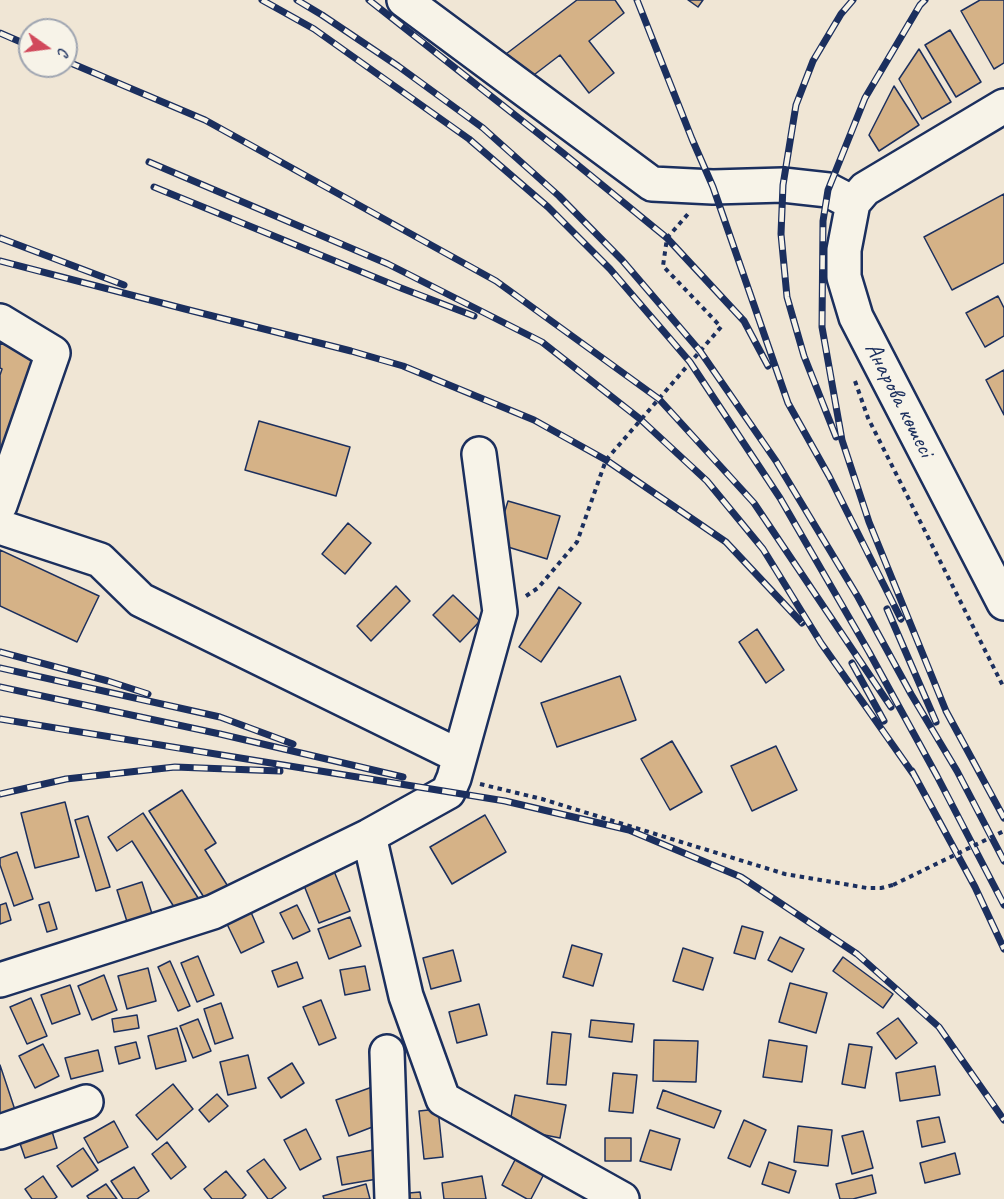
<!DOCTYPE html>
<meta charset="utf-8">
<style>
body{margin:0}
#map{position:relative;width:1004px;height:1199px;overflow:hidden;background:#f0e6d5;font-family:Caveat,sans-serif}
canvas{display:block}
.north{position:absolute;left:18px;top:18px;width:60px;height:60px;box-sizing:border-box;background:#f7f3e8;border:2px solid #9fa5b1;border-radius:50%;rotate:104deg;font-size:16px;font-weight:700;line-height:24px;text-align:center;color:#1b2f5e}
.north::after{content:'';display:block;margin:auto;width:21px;height:27px;background:#d1495b;clip-path:polygon(50% 0,100% 100%,50% 72%,0 100%)}
</style>
<div id="map">
<canvas width="1004" height="1199"></canvas>
<div class="north">С</div>
</div>
<script>
const g = document.querySelector('canvas').getContext('2d');
g.lineJoin = 'round';
function paint(path, color) {
  g.fillStyle = color;
  g.fill(path, 'evenodd');
}
function trace(path, color, width, dash) {
  g.strokeStyle = color;
  g.lineWidth = width;
  g.lineCap = dash ? 'butt' : 'round';
  g.setLineDash(dash || []);
  g.stroke(path);
}
function write(font, color, halo, rows, align = 'center') {
  g.font = font + ' Caveat,sans-serif';
  g.lineWidth = 4.5;
  g.setLineDash([]);
  g.textBaseline = 'middle';
  g.strokeStyle = halo;
  g.fillStyle = color;
  for (const [text, x, y, turn = 0] of rows) {
    g.save();
    g.translate(x, y);
    g.rotate((+turn || 0) * Math.PI / 180);
    g.textAlign = isNaN(turn) ? turn : align;
    if (halo) g.strokeText(text, 0, 0);
    g.fillText(text, 0, 0);
    g.restore();
  }
}
const building = new Path2D(`
 M577 0H615L624 13 589 41 614 73 589 93 560 55 526 81 506 54Z
 M688 0H703L698 7Z
 M980 0H1004V63L994 69 961 11Z
 M950 30 981 82 956 97 925 45Z
 M919 49 951 102 922 119 899 79Z
 M894 86 919 125 879 151 869 135Z
 M1004 194V263L952 290 924 237Z
 M998 296 1004 308V336L985 347 966 313Z
 M0 343 39 358 0 452V375L2 369 0 368Z
 M1004 370V415L986 380Z
 M259 421 350 447 336 496 245 470Z
 M508 501 560 516 547 559 495 543Z
 M348 523 371 543 345 574 322 554Z
 M0 550 99 596 77 642 0 606Z
 M396 586 410 601 371 641 357 626Z
 M559 587 581 603 541 662 519 647Z
 M453 595 480 621 460 642 433 615Z
 M757 629 784 670 766 683 739 642Z
 M620 676 636 720 557 747 541 703Z
 M672 741 702 792 670 810 641 759Z
 M776 746 797 790 752 811 731 766Z
 M182 790 216 843 205 850 229 888 207 902 149 811Z
 M65 802 79 857 35 868 21 813Z
 M143 813 204 907 183 921 132 841 117 851 108 837Z
 M485 815 506 852 452 884 430 847Z
 M88 816 110 887 96 891 75 820Z
 M17 852 33 899 14 906 0 865V858Z
 M334 871 350 911 319 923 303 883Z
 M142 882 154 920 129 928 117 890Z
 M49 902 57 929 47 932 39 905Z
 M6 903 11 920 0 924V905Z
 M297 905 310 931 293 939 280 913Z
 M250 910 264 942 241 953 226 922Z
 M350 917 361 946 329 959 318 929Z
 M742 926 763 932 755 959 734 953Z
 M780 937 804 949 792 972 768 960Z
 M572 945 602 954 593 986 563 977Z
 M683 948 713 958 703 990 673 981Z
 M453 950 461 981 431 989 423 958Z
 M198 956 214 995 197 1002 181 963Z
 M843 957 893 994 883 1008 833 971Z
 M170 961 190 1006 178 1011 158 967Z
 M297 962 303 978 278 987 272 971Z
 M365 966 370 990 345 995 340 970Z
 M148 968 156 1001 127 1009 118 976Z
 M104 975 117 1010 92 1020 78 986Z
 M790 983 827 993 816 1033 779 1022Z
 M70 985 80 1014 52 1024 41 995Z
 M31 998 47 1036 27 1044 10 1007Z
 M321 1000 336 1038 319 1045 303 1007Z
 M221 1003 233 1038 215 1044 204 1009Z
 M479 1004 487 1035 457 1043 449 1012Z
 M137 1015 139 1028 114 1032 112 1019Z
 M898 1018 917 1043 896 1059 877 1033Z
 M198 1019 211 1051 193 1058 180 1026Z
 M591 1020 634 1024 632 1042 589 1037Z
 M177 1028 186 1061 156 1069 148 1036Z
 M552 1032 571 1034 566 1085 547 1084Z
 M654 1040 698 1041 696 1082 653 1081Z
 M769 1040 807 1046 802 1082 763 1077Z
 M136 1042 140 1058 119 1064 115 1047Z
 M43 1044 59 1076 35 1088 19 1056Z
 M849 1044 872 1047 865 1088 842 1084Z
 M98 1050 103 1071 71 1079 65 1058Z
 M248 1055 256 1088 228 1095 220 1062Z
 M292 1063 304 1083 281 1098 268 1078Z
 M0 1065 15 1110 0 1114Z
 M935 1066 940 1095 900 1101 896 1073Z
 M613 1073 637 1075 633 1113 609 1111Z
 M173 1084 193 1109 157 1140 136 1115Z
 M375 1086 388 1121 349 1136 336 1100Z
 M663 1090 721 1111 714 1128 657 1108Z
 M217 1094 228 1106 209 1122 199 1110Z
 M515 1095 566 1105 560 1138 509 1128Z
 M438 1109 443 1157 424 1159 419 1111Z
 M939 1117 945 1142 922 1147 917 1121Z
 M48 1118 57 1148 25 1158 15 1129Z
 M744 1120 766 1130 750 1167 728 1158Z
 M114 1121 128 1147 98 1163 84 1138Z
 M798 1126 832 1130 828 1166 794 1162Z
 M306 1129 321 1159 300 1170 284 1140Z
 M650 1130 680 1139 671 1170 640 1161Z
 M863 1131 873 1168 852 1174 842 1136Z
 M605 1138H631V1161H605Z
 M167 1142 186 1167 171 1179 152 1154Z
 M83 1148 98 1170 72 1187 57 1166Z
 M378 1149 383 1178 342 1185 337 1157Z
 M955 1153 960 1174 925 1183 920 1163Z
 M516 1158 544 1174 531 1199H527L502 1185Z
 M264 1159 286 1188 271 1199H268L247 1171Z
 M769 1162 796 1171 789 1193 762 1184Z
 M134 1167 149 1191 137 1199H123L111 1181Z
 M226 1171 246 1195 242 1199H212L204 1189Z
 M872 1175 876 1193 853 1199H840L836 1184Z
 M43 1176 57 1197 54 1199H32L25 1189Z
 M482 1176 486 1199H444L442 1183Z
 M106 1184 117 1199H89L87 1196Z
 M366 1184 370 1199H324L323 1196Z
 M420 1192 421 1199H398V1194Z`);
const path = new Path2D(`
 M855 381 868 418 1004 688
 M526 596 538 588 577 542 606 460 721 327 663 266 667 238 688 214
 M480 784 542 799 785 874 867 888H881L893 885`);
const minor = new Path2D(`
 M404 0 652 184 713 187 783 185 828 190 853 203
 M1004 106 865 189 853 203 844 250V277L856 317 1004 603
 M0 321 53 353 0 505
 M0 527 100 560 141 600 459 756
 M369 836 406 996 443 1099 622 1199
 M0 980 213 912 369 836 448 792 454 778 500 612 479 454
 M387 1052 392 1199
 M0 1132 86 1102`);
const rail = new Path2D(`
 M262 0 314 29 469 139 548 207 610 269 690 362 780 498 869 652 937 776 1004 905
 M297 0 322 15 398 66 483 128 559 196 622 260 700 351 776 461 858 597 911 694 957 771 1004 861
 M369 0 563 153 667 238 744 321 768 366
 M637 0 692 139 713 187 788 403 829 476 901 619
 M925 0 920 5 865 98 828 190 823 221 822 327 842 440 869 522 946 711 1004 818
 M0 33 30 46
 M66 61 205 120 496 281 659 399 754 503 891 707
 M149 162 388 264 542 342 640 419 707 481 763 549 821 643 916 778
 M154 187 401 288 474 316
 M0 238 124 285
 M0 261 185 309 351 351 403 366 534 420 606 460 726 542 802 623
 M836 437 804 356 787 297 781 234 783 185 796 105 813 61 841 14 853 0
 M887 609 936 722
 M0 652 108 681 148 694
 M852 663 884 721
 M0 668 220 717 293 744
 M0 687 220 734 403 777
 M0 719 505 801 629 830 741 877 857 954 939 1027 1004 1120
 M912 771 975 887 1004 949
 M0 794 66 779 175 767 280 771`);
const pathBridge = new Path2D(`
 M893 885 1004 831`);
const streetNames = [
 ["Анарова көшесі",899,400,63]
];
paint(building, '#d5b287');
trace(building, '#1b2f5e', 1.5);
trace(minor, '#1b2f5e', 38);
trace(path, '#1b2f5e', 4, [4.5, 4.5]);
trace(minor, '#f7f3e8', 33);
trace(rail, '#1b2f5e', 7);
trace(rail, '#f7f3e8', 4.5, [14]);
trace(pathBridge, '#1b2f5e', 4, [4.5, 4.5]);
write('24px', '#1b2f5e', '#f7f3e8', streetNames);
</script>
